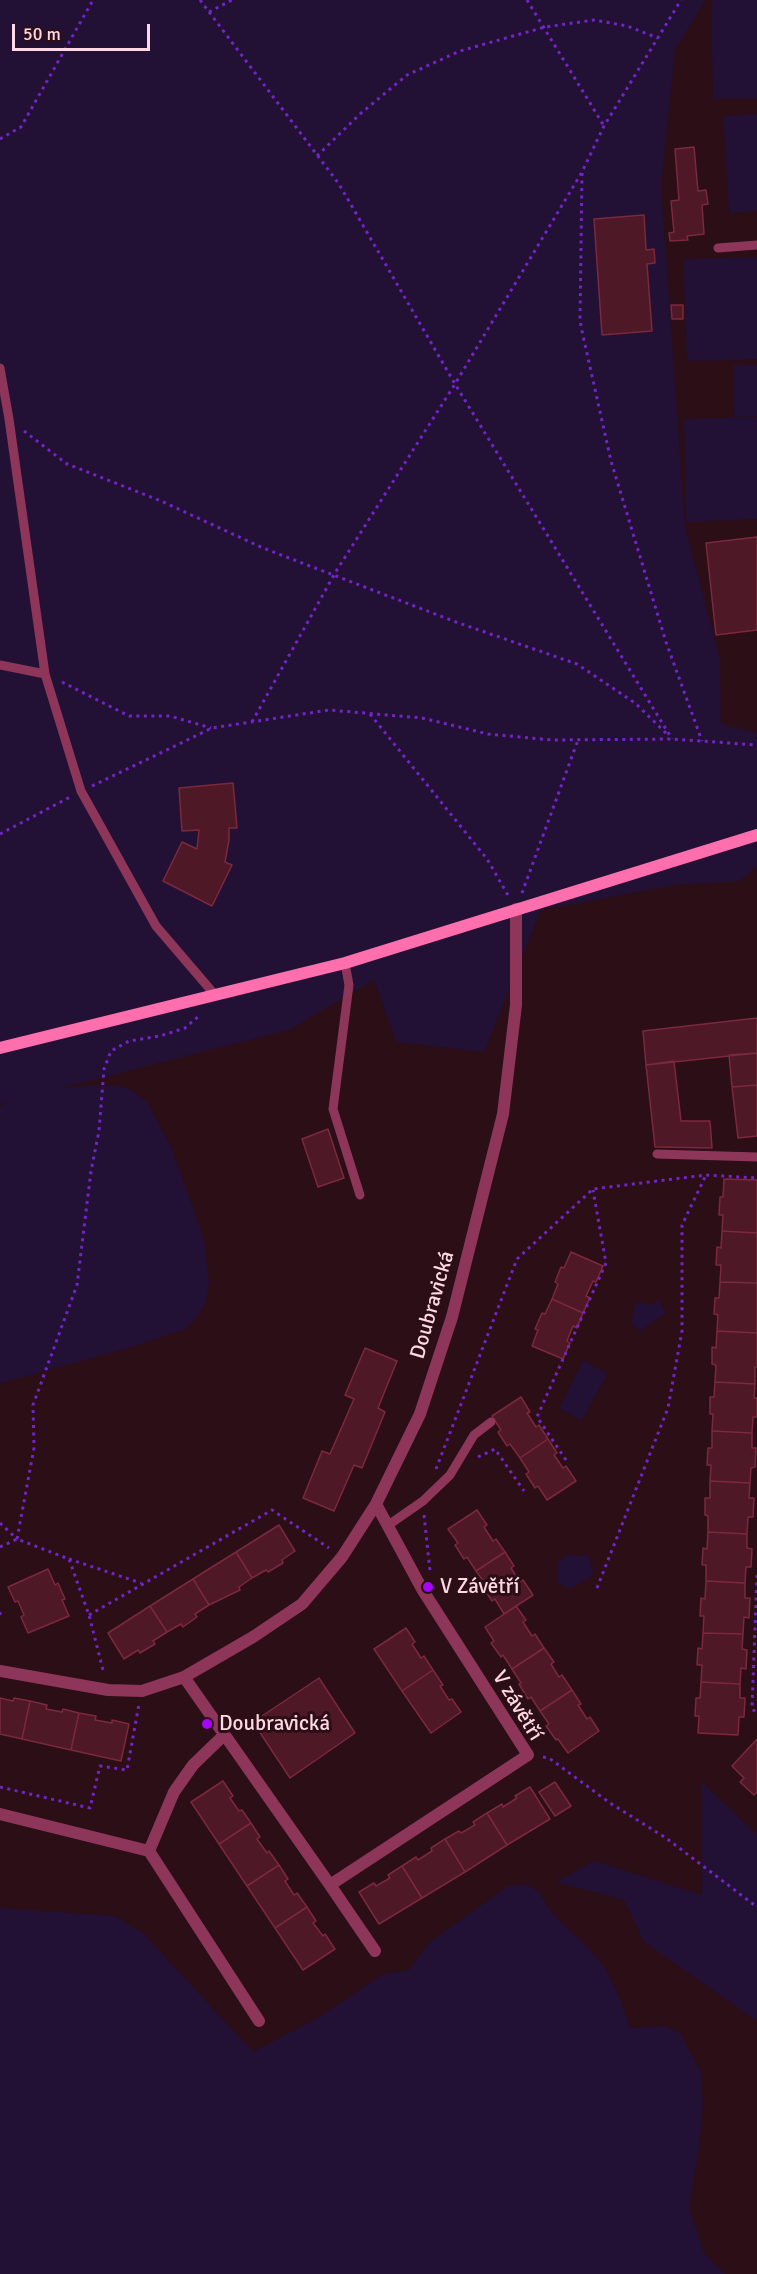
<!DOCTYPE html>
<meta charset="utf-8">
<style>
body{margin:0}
#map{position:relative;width:757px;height:2274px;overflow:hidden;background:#2b0e16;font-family:Signika,sans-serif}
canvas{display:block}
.scale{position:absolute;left:12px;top:24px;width:138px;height:27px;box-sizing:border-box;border:3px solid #ffd8e5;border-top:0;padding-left:8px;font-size:18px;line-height:21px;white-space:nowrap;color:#ffd8e5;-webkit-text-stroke:4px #2b0e16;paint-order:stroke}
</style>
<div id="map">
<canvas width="757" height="2274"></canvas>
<div class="scale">50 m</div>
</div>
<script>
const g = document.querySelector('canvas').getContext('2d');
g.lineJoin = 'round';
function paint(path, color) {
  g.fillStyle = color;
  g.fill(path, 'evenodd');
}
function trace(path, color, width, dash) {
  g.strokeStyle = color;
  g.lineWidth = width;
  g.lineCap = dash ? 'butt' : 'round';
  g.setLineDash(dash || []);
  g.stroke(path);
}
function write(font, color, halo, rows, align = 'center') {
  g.font = font + ' Signika,sans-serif';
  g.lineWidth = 6;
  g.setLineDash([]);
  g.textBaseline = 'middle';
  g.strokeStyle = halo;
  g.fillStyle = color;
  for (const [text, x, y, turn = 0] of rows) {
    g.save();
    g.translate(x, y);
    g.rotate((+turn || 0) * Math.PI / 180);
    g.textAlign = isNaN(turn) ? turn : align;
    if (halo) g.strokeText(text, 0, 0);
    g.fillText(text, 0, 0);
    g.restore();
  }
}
const green = new Path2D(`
 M0 0H706L675 50 661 186 685 526 720 659 721 724 757 733V867L739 881 675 885 541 910 484 1052 396 1042 374 980 289 1030 60 1088 98 1085 120 1086 133 1091 147 1102 171 1147 204 1239 209 1283 206 1301 198 1316 185 1329 125 1349 0 1383V1106L11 1101 0 1104Z
 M711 0H757V98L713 99Z
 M757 114V211L729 213 723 116Z
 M757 257V359L739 360V352V360L687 361 683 259Z
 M733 365H757V416L734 417Z
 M757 417V519L686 522 684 419Z
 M658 1300 666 1313 640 1331 631 1324 635 1304 643 1302 652 1305Z
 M583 1360 608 1374 581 1420 559 1408Z
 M567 1555 589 1556 594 1575 569 1589 558 1583V1562Z
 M701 1781 757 1835V2021L644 1942 624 1900 556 1882 594 1861 702 1895Z
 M526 1885 539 1891C550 1917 575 1933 593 1953 612 1974 622 2002 630 2028L666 2026 681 2034 701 2074 703 2103 699 2147 689 2207 704 2253 725 2274H0V1908L115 1916 143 1933 253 2052 319 2017 382 1975 409 1970 430 1942 508 1886Z`);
const building = new Path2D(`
 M694 147 698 191 706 190 708 204 702 205 704 234 687 236 688 240 670 241 669 233 674 232 671 201 679 200 675 149Z
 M644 215 646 250 654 249 655 263 647 264 652 331 602 335 594 219Z
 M671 305H683V319H672Z
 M757 537V630L716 635 706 543Z
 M233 783 237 828H229V840L225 862 232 865 212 906 163 881 182 842 197 849 199 830 182 831 179 788Z
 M757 1018V1053L646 1065 643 1031Z
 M757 1053V1085L732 1087 729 1055Z
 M674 1061 681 1121H710L712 1148 655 1147 646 1065Z
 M757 1085V1136L738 1138 732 1087Z
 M328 1129 344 1178 318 1187 302 1139Z
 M724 1179 757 1180V1233L722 1231 723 1215H719L720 1197H723Z
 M722 1231 757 1233V1283L720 1282 721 1265H716L717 1247 721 1248Z
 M571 1252 603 1266 596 1282 593 1281 586 1296 590 1298 583 1313 552 1299 558 1284 555 1282 561 1267 564 1268Z
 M720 1282 757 1283V1333L717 1331 718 1315 714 1314 715 1298H719Z
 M552 1299 583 1313 577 1328 573 1326 567 1341 570 1343 563 1359 532 1346 538 1330 535 1329 542 1313 545 1314Z
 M717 1331 757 1333V1367H755V1384L715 1382 716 1365 712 1364V1347L716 1348Z
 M365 1348 397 1361 378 1408 385 1412 362 1468 354 1465 334 1511 303 1498 322 1451 330 1454 354 1399 345 1395Z
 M715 1382 755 1384 754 1398H757V1417H753L752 1433 712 1431 713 1414H710V1397H714Z
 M521 1397 530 1412 527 1413 536 1427 539 1425 548 1439 520 1458 510 1444 507 1446 498 1432 501 1430 492 1416Z
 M712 1431 752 1433V1448H756L755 1467 751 1468 750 1483 710 1481 711 1465H707L708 1448H712Z
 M548 1439 557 1453 554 1455 563 1468 566 1466 576 1481 547 1500 538 1486 535 1488 526 1474 529 1472 520 1458Z
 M710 1481 750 1483 749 1498H754L753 1517H748L747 1534 708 1532V1516L705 1515V1498H710Z
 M477 1510 487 1525 484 1527 493 1541 496 1539 505 1552 476 1571 467 1557 464 1559 455 1545 458 1543 448 1529Z
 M279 1525 295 1551 282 1560 283 1563 268 1572 266 1570 252 1578 236 1552Z
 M708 1532 747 1534V1548L752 1549 751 1567H746L745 1583 706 1581V1565H702L703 1548 707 1549Z
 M236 1552 252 1578 239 1587 240 1590 209 1605 193 1579Z
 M505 1552 514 1566 511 1568 520 1582 523 1580 533 1595 504 1614 495 1599 492 1601 483 1587 486 1585 476 1571Z
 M48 1569 55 1585 58 1583 65 1599 62 1600 69 1616 28 1633 21 1617 24 1615 18 1601 15 1602 8 1587Z
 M193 1579 209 1605 195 1614 197 1617 183 1627 181 1624 167 1632 150 1606Z
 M706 1581 745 1583V1598H750L749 1618 744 1617 743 1634 703 1633 704 1616H700L701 1598 705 1599Z
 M150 1606 167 1632 153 1641 155 1644 140 1653 138 1650 124 1659 108 1633Z
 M516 1606 526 1620 523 1622 532 1636 535 1634 544 1648 512 1669 503 1655 501 1657 491 1643 494 1641 485 1627Z
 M406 1628 415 1642 412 1644 421 1658 424 1656 433 1670 402 1691 374 1649Z
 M703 1633 743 1634 742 1649 747 1650 746 1669 741 1668 740 1684 701 1682 702 1665H697L698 1648 702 1649Z
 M544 1648 554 1662 551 1664 559 1677 562 1675 572 1690 540 1711 531 1697 528 1699 519 1684 521 1683 512 1669Z
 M433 1670 443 1685 440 1686 449 1700 452 1699 461 1712 431 1733 402 1691Z
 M319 1678 355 1733 290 1778 253 1722Z
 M701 1682 740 1684V1698H745L744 1717H739L738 1735 698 1733 699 1716H695L696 1698H700Z
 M572 1690 581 1704 578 1705 587 1719 590 1717 599 1731 568 1753 558 1739 556 1740 546 1726 549 1724 540 1711Z
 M0 1698 13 1701 14 1698 30 1701 22 1739 0 1734Z
 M30 1701 47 1705 46 1709 62 1712 63 1709 79 1713 71 1750 22 1739Z
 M79 1713 96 1716 95 1720 112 1723V1720L129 1724 121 1761 71 1750Z
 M757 1739V1792L754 1795 740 1782 744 1778 732 1766Z
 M223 1781 233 1796 230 1798 239 1811 242 1810 251 1823 219 1844 191 1802Z
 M555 1782 571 1806 555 1816 539 1792Z
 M530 1787 550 1819 507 1845 487 1813 502 1804 503 1807 517 1798 515 1796Z
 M487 1813 507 1845 465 1872 445 1839 459 1831 461 1833 475 1825 473 1822Z
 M251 1823 260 1837 257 1839 267 1853 269 1851 279 1865 247 1886 219 1844Z
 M445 1839 465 1872 422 1898 402 1866 416 1857 418 1860 432 1851 431 1848Z
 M279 1865 288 1879 285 1881 294 1895 297 1893 307 1907 275 1928 247 1886Z
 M402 1866 422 1898 379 1924 359 1892 374 1883 376 1886 390 1878 388 1875Z
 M307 1907 316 1921 313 1923 323 1936 325 1934 335 1949 303 1970 275 1928Z`);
const path = new Path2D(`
 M200 0 339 184 455 384 672 739
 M527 0 604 126
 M209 12 232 0
 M0 139 21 127 93 0
 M317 156 360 114 407 75 460 51 545 27 594 20 627 26 658 38
 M582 173 580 320 582 331 611 461 666 642 702 741
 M24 431 67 464 161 501 263 548 456 622 577 664 635 703 669 736
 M62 682 129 716H170L211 728
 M370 714 487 859 509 897
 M252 722 335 573 455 384 582 172 604 126 681 0
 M92 786 212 728 329 710 422 718 488 734 552 740 672 739 757 745
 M0 834 70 797
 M522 893 578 740
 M478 1457 495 1449 524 1491
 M566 1460 537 1417 606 1263 593 1190
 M436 1469 517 1259 593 1189 706 1175 757 1178
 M424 1515 430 1571
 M0 1523 17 1539
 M17 1539 34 1448 33 1405 77 1285 91 1171 99 1131 104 1069 111 1051 129 1041 160 1036 185 1028 200 1015
 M0 1547 17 1539 69 1559 89 1615 104 1674
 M69 1559 141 1583
 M757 1575 752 1709 757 1713
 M597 1588 668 1408 682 1331V1225L706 1175
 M0 1612V1616
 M89 1615 272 1510 329 1548
 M543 1757 549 1758 610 1803 666 1838 757 1907
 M0 1787 90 1808 100 1766 127 1770 139 1704`);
const lane = new Path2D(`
 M718 248 757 245
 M0 368 9 419 45 674 81 791 156 926 215 995
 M0 665 45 674
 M345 963 349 985 333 1109 360 1195
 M657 1154 757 1157
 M387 1526 423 1501 450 1475 474 1435 491 1422`);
const street = new Path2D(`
 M0 1671 108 1690 142 1691 184 1677 253 1637 302 1604 342 1557 376 1504 420 1414 452 1317 503 1114 516 1005V909
 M184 1677 330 1885 528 1755 422 1589 376 1504
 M0 1814 149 1851 174 1792 193 1765 224 1735
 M149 1851 259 2021
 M330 1885 375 1951`);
const secondary = new Path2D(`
 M0 1048 345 963 757 835`);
const markers = [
 [428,1587,6,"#a604ff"],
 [207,1724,6,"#a604ff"]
];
const streetNames = [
 ["Doubravická",433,1305,-74],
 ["V závětří",517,1706,59]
];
const poiNames = [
 ["V Závětří",440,1587],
 ["Doubravická",219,1724]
];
paint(green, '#231035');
paint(building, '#4e1826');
trace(building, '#7c283e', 1.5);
trace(path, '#7324c6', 3, [3, 4.5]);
trace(lane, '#8e355a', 9);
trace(street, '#8e355a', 12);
trace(secondary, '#ff6fad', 12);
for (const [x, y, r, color] of markers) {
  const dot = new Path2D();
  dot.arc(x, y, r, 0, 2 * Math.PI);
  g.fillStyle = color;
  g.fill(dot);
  trace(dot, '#2b0e16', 2);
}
write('21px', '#ffd8e5', '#2b0e16', streetNames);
write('21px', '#ffd8e5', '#2b0e16', poiNames, 'left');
</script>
